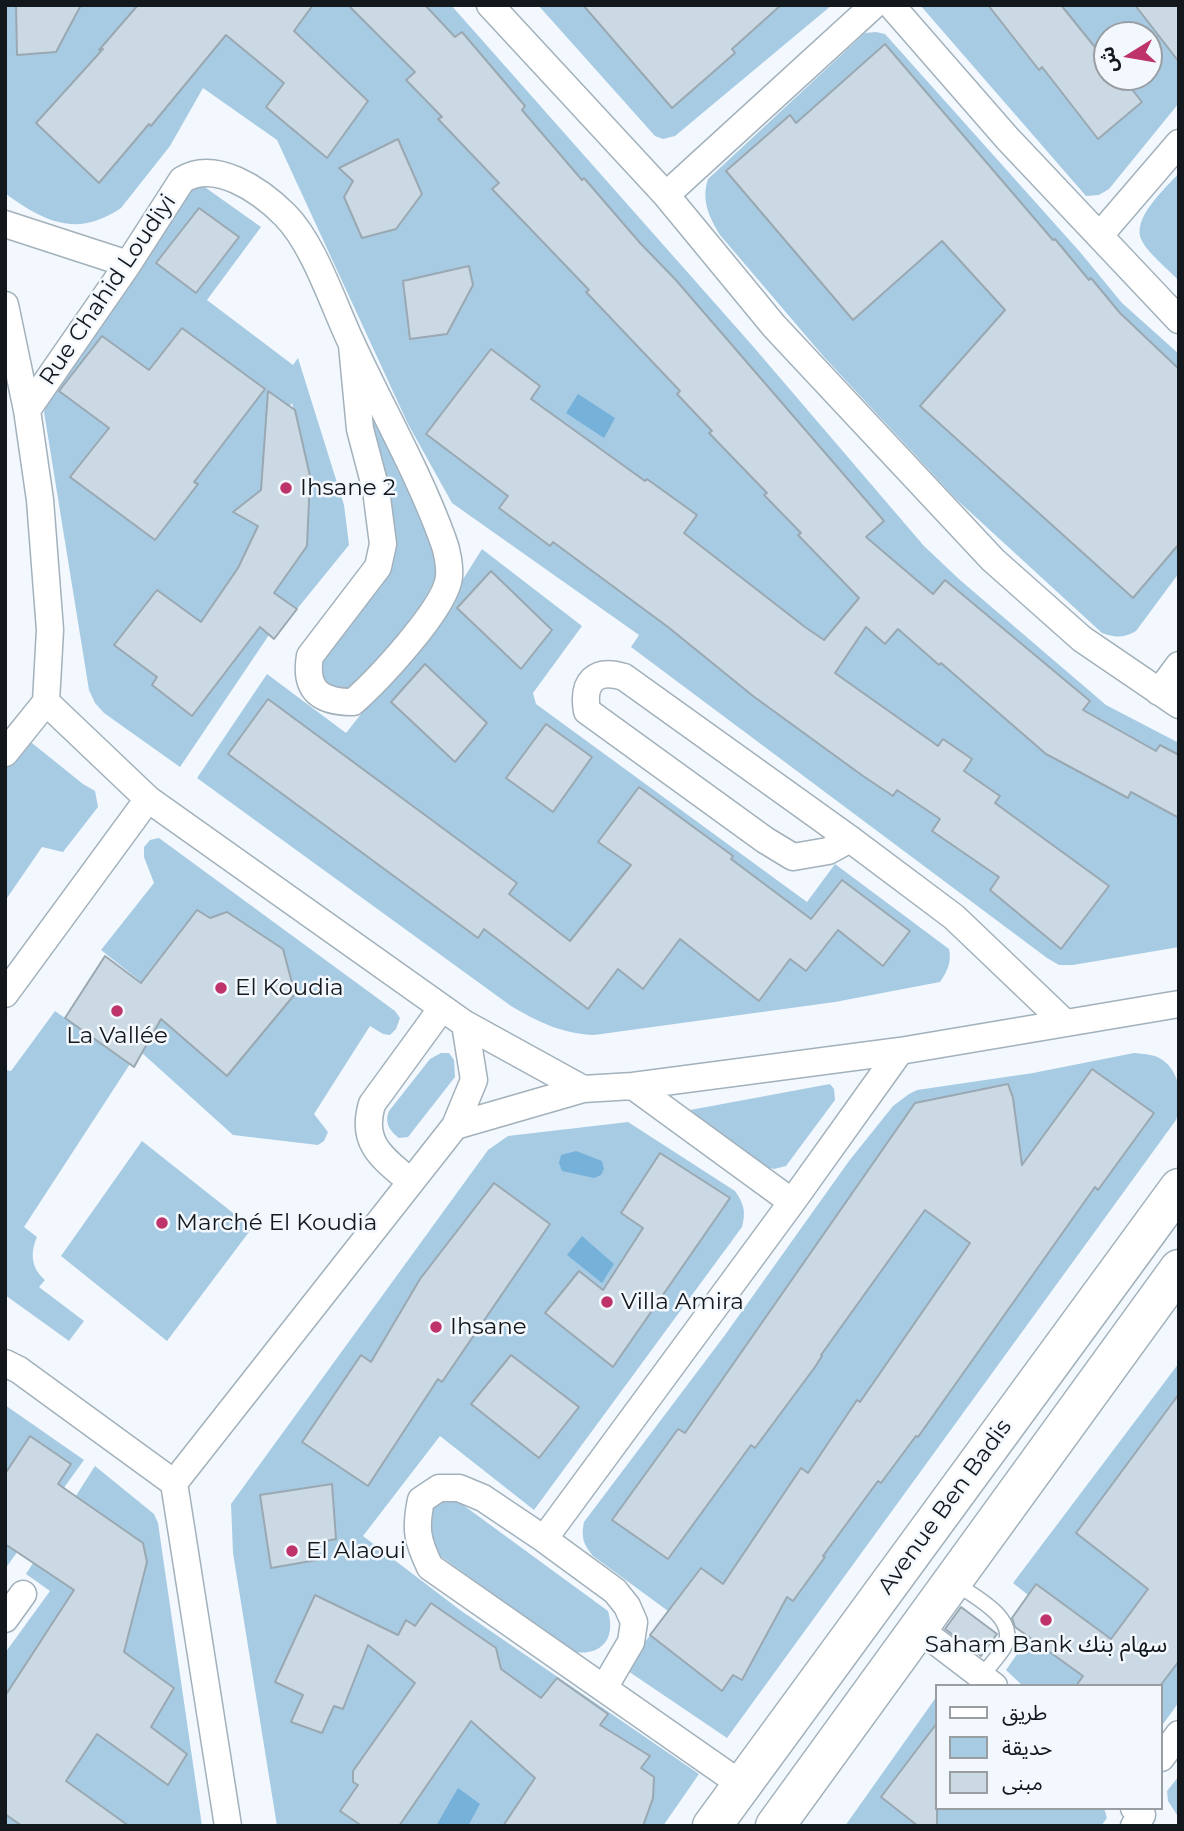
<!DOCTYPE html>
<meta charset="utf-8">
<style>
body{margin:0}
#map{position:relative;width:1184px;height:1831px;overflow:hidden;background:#f2f8fd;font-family:Montserrat,"Noto Sans Arabic",sans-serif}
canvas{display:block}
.frame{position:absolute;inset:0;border:7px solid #13181c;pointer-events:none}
.legend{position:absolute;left:935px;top:1684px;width:228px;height:126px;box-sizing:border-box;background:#f2f8fd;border:2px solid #999ea3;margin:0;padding:9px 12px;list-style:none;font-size:21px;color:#13181c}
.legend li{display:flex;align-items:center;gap:14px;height:35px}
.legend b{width:35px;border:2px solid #999ea3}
.north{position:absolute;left:1093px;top:21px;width:70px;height:70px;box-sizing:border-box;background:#f2f8fd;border:2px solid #999ea3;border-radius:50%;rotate:259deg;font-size:19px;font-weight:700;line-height:28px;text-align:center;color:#13181c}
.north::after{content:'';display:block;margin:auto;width:24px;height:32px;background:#be3369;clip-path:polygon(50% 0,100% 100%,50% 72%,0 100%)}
</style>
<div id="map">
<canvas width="1184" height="1831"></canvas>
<div class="frame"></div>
<ul class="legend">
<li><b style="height:9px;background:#fff"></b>طريق</li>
<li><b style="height:19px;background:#a8cbe4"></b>حديقة</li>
<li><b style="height:19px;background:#cad9e3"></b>مبنى</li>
</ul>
<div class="north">ش</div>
</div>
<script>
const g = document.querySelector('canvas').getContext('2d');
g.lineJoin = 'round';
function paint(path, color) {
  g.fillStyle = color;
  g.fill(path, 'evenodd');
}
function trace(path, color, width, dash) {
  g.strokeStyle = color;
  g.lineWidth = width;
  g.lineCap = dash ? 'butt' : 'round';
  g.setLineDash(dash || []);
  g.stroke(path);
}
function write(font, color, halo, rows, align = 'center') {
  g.font = font + ' Montserrat,"Noto Sans Arabic",sans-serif';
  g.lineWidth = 5;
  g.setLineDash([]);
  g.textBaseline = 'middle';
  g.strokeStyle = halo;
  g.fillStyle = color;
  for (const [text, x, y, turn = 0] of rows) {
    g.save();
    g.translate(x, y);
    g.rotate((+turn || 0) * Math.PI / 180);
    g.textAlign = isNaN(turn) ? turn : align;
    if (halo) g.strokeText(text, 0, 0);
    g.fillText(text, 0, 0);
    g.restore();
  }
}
const green = new Path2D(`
 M5 5H451L751 344 924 546 960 580 1106 705 1179 743V947L1073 965H1059L1047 958 631 647 639 635 452 503 408 424 277 140 203 88 170 146 121 208C77 238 45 222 6 194Z
 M538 5H832L675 136 663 139 655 136Z
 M920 5H1179V103L1109 189 1099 195 1086 196ZM1107 35H1149V77H1107Z
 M876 32 885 34 1080 252 1122 303 1179 354V573L1136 631C1124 638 1115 638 1102 633L956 499 824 357 720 235C709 217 701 200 708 179L865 33Z
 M1179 173V281C1169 270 1148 253 1142 241 1130 219 1166 188 1179 173Z
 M199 183 261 227 207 300 293 365 298 358 344 505 349 545 297 609 274 593 307 546 310 476 292 403 264 441 261 520 238 568 220 595 269 635 180 767 104 713 95 703 89 690 44 412 51 393 191 185Z
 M370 402 434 547C435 555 438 566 436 574 428 606 372 669 346 691L329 686 321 676 323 654 387 570Z
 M482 549 582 626 533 693 536 704 807 902 835 864 949 949C952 962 947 972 940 982L835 1002 594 1035C563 1034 538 1022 511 1006L197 778 267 674 346 733 445 608Z
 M27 739 83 784 95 791 98 807 63 852 42 847 5 901V767Z
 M159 838 395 1011 400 1018 396 1029 390 1035 383 1034 370 1026 314 1114 328 1132 324 1141 318 1145 233 1135 142 1053 169 1004 101 950 154 883 144 857V847L150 840Z
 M55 1011 130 1064 24 1227 37 1237C30 1253 31 1268 45 1280L39 1287 84 1321 69 1341 5 1295V1070L11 1071Z
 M441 1053H449L454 1060 455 1077 408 1137 399 1138C390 1131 384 1123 389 1111L430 1059Z
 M1134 1053C1143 1054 1153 1054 1161 1059 1181 1071 1183 1101 1176 1120L727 1738 625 1669 668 1611 593 1556C583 1544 581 1537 584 1522L725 1335 849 1161 893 1106 909 1094 917 1090 1033 1073Z
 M830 1084 834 1089 835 1100 786 1166 774 1169 761 1166 690 1110Z
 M628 1122 735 1191C744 1204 746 1211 742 1227L534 1510 440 1436 363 1536 460 1610 699 1774 663 1826H277L233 1553 231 1504 488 1150 508 1136Z
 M142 1141 252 1228 167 1341 61 1256Z
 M1179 1363V1702L1161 1727V1686H1023L1006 1670 1029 1637 1009 1622 1028 1595 1013 1583Z
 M5 1405 84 1460 5 1569Z
 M95 1466 154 1514 158 1523 202 1826H5V1653L50 1591 26 1574Z
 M445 1499 459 1502 608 1611C616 1639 602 1656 573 1652L432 1550 427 1532 433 1505Z
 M937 1696V1808H1104L1107 1818 1101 1826H845Z
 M1179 1776V1818L1168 1801 1167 1791Z`);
const water = new Path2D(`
 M578 394 615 418 604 438 566 413Z
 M576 1151 602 1161 604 1169 601 1175 594 1178 562 1171 559 1163 561 1155Z
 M582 1236 614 1264 602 1283 567 1255Z
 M458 1788 480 1804 468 1826H436Z`);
const building = new Path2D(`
 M16 5H81L56 52 17 55Z
 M138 5H313L294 31 368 101 327 158 266 107 284 83 226 35 151 126 149 124 99 183 36 123 103 49 99 50Z
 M348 5H425L455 37 462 32 525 106 522 110 582 180 584 178 641 244 675 279 884 521 866 537 933 594 945 580 1090 701 1083 710 1156 751 1160 745 1179 755V818L1131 792 1128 798 1046 754 941 663 939 665 898 629 885 644 866 627 835 673 938 746 943 739 972 759 964 771 1000 796 995 803 1109 886 1061 949 990 890 999 877 932 831 940 819 897 790 893 796 863 776 753 696 668 627 553 542 550 546 499 508 508 496 426 434 491 349 540 386 531 399 645 481 647 479 697 515 684 533 805 627 824 640 859 598 798 535 801 533 764 495 767 493 709 433 712 431 677 394 680 391 586 292 589 290 492 189 499 183 438 119 442 117 406 80 415 72Z
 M583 5H781L732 49 735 53 672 108Z
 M988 5H1061L1107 62V77H1122L1142 102 1098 139 1042 67 1039 70Z
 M1135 5H1179V62Z
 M885 44 1053 240 1055 239 1089 280 1091 278 1120 313 1179 369V544L1133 598 920 406 1005 310 942 241 853 320 726 171 790 115 796 123Z
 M398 139 422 194 396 229 362 238 344 197 353 181 339 168Z
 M199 208 239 237 196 293 156 263Z
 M469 266 473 285 447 334 410 339 403 281Z
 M182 328 265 389 194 482 198 484 155 540 70 477 109 428 59 391 102 336 149 370Z
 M268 391 295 410 310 476 307 546 274 593 297 609 274 639 260 627 192 716 152 685 157 677 114 645 157 590 201 622 238 568 258 526 233 512 261 490Z
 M491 571 552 630 521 669 457 608Z
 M425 664 487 723 455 762 391 702Z
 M268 699 517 883 509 894 570 941 631 865 598 842 639 787 733 856 731 859 811 919 842 880 910 931 883 966 838 930 806 971 790 959 759 1001 680 939 643 989 618 969 588 1009 484 929 478 938 228 754Z
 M546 724 592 757 553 812 506 778Z
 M197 910 210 918 227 912 283 949 295 994 227 1076 161 1019 134 1067 65 1018 105 956 141 983Z
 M1092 1069 1154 1113 1098 1190 1095 1187 918 1437 916 1436 881 1483 878 1481 823 1556 825 1557 793 1601 787 1597 742 1680 733 1675 722 1691 650 1635 701 1568 723 1584 801 1468 808 1473 857 1400 860 1402 970 1243 925 1210 821 1355 822 1356 815 1367 755 1448 751 1445 668 1559 612 1520 678 1429 685 1433 915 1103 1008 1084 1013 1098 1022 1165Z
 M660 1153 730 1198 613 1367 545 1313 579 1271 603 1290 643 1228 621 1213Z
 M494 1183 550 1224 442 1382 438 1379 368 1486 302 1442 361 1355 371 1362 420 1279Z
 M511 1355 579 1407 539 1458 471 1404Z
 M1179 1394V1661L1160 1686H1076L1083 1676 1015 1627 1012 1618 1036 1584 1111 1639 1148 1589 1076 1533Z
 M30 1436 71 1464 58 1484 143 1543 147 1562 124 1652 174 1688 151 1727 187 1754 168 1785 97 1734 66 1781 129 1826H22L5 1814V1696L74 1590 5 1544V1474Z
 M332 1484 336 1539 316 1543 317 1560 271 1568 260 1495Z
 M315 1595 398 1635 406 1620 415 1626 431 1603 496 1648 501 1669 541 1698 557 1678 608 1714 600 1725 650 1756 641 1768 654 1777 653 1798 643 1826H503L535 1778 471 1721 399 1826H362L340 1811 358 1785 353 1782V1771L415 1683 368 1645 343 1709 334 1706 322 1733 291 1722 303 1695 275 1682Z
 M961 1607 997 1634 981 1656 945 1629Z
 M937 1723V1826H918L881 1797Z`);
const lane = new Path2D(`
 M952 1581C972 1596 1022 1618 1003 1649 997 1658 989 1667 982 1675`);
const street = new Path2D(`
 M490 5 666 195 774 326 993 560 1082 639 1179 705
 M891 5 1007 138 1179 320
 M666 195 874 5
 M5 224 128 264
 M1100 235 1179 143
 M5 305 27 410 40 500 50 630 46 702 5 753
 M27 410 128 264 182 180C215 159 260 190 285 215 314 244 333 304 351 342 381 408 418 471 443 540 447 550 450 566 449 577 446 608 377 681 353 702 321 702 304 691 310 656L378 567 383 544 376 490 360 429 352 345
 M1159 692 1179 665
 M46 702 148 799 465 1024 583 1089
 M850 839 828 851 793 857 765 840 587 711C582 682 595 668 624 677L850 839 954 917 1064 1022
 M5 994 148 799
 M633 1086 792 1202
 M455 1126 474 1080 465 1024
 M411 1182C383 1158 360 1144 372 1104L442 1008
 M5 1363 19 1370 174 1483
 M544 1539 792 1202 900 1051
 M5 1619 23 1594
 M918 1628 994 1686
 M604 1688 631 1642 634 1622 627 1606 615 1591 544 1539 483 1498 459 1488H439L421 1500C415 1529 417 1540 430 1567L742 1785
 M1161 1758 1179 1734
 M228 1826 174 1483 455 1126 583 1089 633 1086 900 1051 1179 1004
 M1134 1826 1142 1815 1134 1808`);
const secondary = new Path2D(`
 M712 1826 1179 1188
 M775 1826 1179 1269`);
const markers = [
 [286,488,7,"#be3369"],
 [221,988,7,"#be3369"],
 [117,1011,7,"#be3369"],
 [162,1223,7,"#be3369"],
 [607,1302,7,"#be3369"],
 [436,1327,7,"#be3369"],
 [292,1551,7,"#be3369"],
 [1046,1620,7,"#be3369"]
];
const streetNames = [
 ["Rue Chahid Loudiyi",108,290,-56],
 ["Avenue Ben Badis",945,1507,-54]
];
const poiNames = [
 ["Ihsane 2",300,488],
 ["El Koudia",235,988],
 ["La Vallée",117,1036,"center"],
 ["Marché El Koudia",176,1223],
 ["Villa Amira",621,1302],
 ["Ihsane",450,1327],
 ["El Alaoui",306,1551],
 ["Saham Bank سهام بنك",1046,1645,"center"]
];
paint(green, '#a8cbe4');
paint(water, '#75b1d9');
paint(building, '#cad9e3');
trace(building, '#9aa8b2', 2);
trace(lane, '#a2b1bb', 17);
trace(street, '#a2b1bb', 29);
trace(secondary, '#a2b1bb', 41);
trace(lane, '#fff', 14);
trace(street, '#fff', 26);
trace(secondary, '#fff', 38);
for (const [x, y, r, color] of markers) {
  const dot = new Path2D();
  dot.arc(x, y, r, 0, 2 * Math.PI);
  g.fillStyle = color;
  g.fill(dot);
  trace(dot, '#f2f8fd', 2.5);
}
write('23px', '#13181c', '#f2f8fd', streetNames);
write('23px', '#13181c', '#f2f8fd', poiNames, 'left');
</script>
